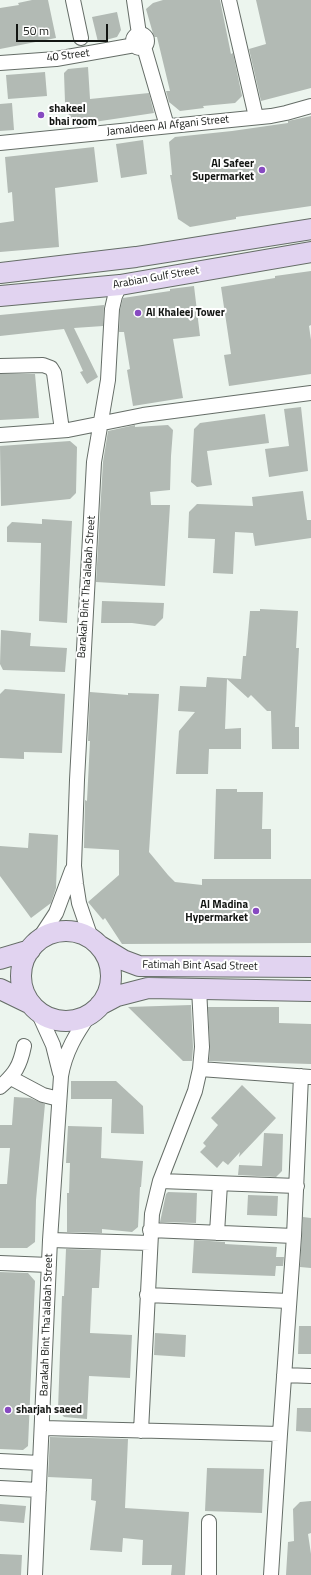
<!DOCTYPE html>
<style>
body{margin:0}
#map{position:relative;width:311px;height:1575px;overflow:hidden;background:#ecf5ee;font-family:"Titillium Web",sans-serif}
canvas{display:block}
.scale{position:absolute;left:16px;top:24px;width:92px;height:18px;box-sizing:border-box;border:2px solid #121512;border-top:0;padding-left:5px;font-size:12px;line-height:14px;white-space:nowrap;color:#121512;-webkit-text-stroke:3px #fff;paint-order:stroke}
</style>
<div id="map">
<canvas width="311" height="1575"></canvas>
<div class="scale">50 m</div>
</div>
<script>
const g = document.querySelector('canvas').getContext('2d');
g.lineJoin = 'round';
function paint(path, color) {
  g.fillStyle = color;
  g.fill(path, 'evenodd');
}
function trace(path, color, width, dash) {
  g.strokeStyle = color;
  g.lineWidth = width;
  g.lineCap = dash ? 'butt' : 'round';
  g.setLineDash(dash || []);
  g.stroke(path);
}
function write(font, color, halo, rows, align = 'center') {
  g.font = font + ' "Titillium Web",sans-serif';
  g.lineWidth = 4;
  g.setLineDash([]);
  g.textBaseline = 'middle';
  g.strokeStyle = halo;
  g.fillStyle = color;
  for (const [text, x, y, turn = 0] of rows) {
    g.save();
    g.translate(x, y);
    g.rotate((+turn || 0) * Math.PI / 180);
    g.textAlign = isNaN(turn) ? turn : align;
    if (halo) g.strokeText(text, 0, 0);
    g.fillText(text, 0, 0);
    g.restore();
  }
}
const building = new Path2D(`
 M32 0H48L56 38 0 49V8L19 5 18 3Z
 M163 0H220L231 54 233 53 242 96 235 103 203 106 204 108 180 111 169 102 166 91H170L157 37H154L146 9 153 3Z
 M256 0H311V88L261 101 249 49 266 44Z
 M117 12 121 30 117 37 98 42 92 17Z
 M88 67 90 99 149 93 154 113 74 125 70 119 65 102 64 73 68 69Z
 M45 72 47 96 8 99 6 75Z
 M12 103 14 130 0 131V104Z
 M311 116V206L236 217V219L190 227 178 219 170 175H172L169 142 175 137 232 131 288 123V121Z
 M143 140 147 174 121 178 116 144Z
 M94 147 98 182 55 188 59 247 0 252V223L14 221 12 192 8 193 5 157Z
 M311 271V325L309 326 311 340V374L229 386 224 355 231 354 221 287 275 278V276Z
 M194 286 200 336 173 339 183 398 133 406 127 370 130 369 124 332H119L120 310 123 298 170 291V289Z
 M104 305 103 326 74 328 98 377 87 384 80 372 83 371 64 329 0 336V315Z
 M0 374H35L39 418 0 420Z
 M301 407 308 471 269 477 265 449 289 446 284 409Z
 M265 414 269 443 207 451 212 485 197 487 191 482 194 429 200 423Z
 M135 425V427L168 425 173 430 171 456 170 490 150 492 151 505H170L165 586 96 582 103 462 108 431Z
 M70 441 77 447 76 493 70 499 1 506 0 446Z
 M303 491 307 520H311V538L255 546 253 533 235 532 233 574 213 573 215 539 188 538 189 512 197 504 253 506 252 497Z
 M42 519 72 521 67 623 39 621 41 543 7 542V527L12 522 42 524Z
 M102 601 164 603 163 618 155 626 132 623H101Z
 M260 609 298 611 296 648H299L295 727H299V749H272L271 711H267L251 695 248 698 227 679 225 729 241 728V749H209L208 774H176L179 731 195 712 178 711 180 686 206 687 207 677 241 679 243 656H246L250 611H260Z
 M1 630 31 633 30 646 67 648 65 672 3 670 0 664Z
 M5 689 65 694 62 753 24 752V759L0 758V694Z
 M90 692 128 695V693L159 694 149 852 168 875 175 882 202 885V879H311V943L122 944 105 918 103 920 88 902 119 875V850L84 848 85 800 87 801 90 741H88Z
 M216 789H237V792H263L262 829H271V859H214Z
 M29 833 58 835 56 888 51 903 31 918 0 876V846L28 848Z
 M191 1005 193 1047 192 1061H183L128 1007Z
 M208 1007H279V1023L311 1024V1064L209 1061 210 1047Z
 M71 1081H116L143 1106 144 1134 111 1133 112 1099H71Z
 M242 1085 276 1118 239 1157 240 1152 228 1165 223 1161 217 1168 200 1152 206 1146 203 1143 218 1125 211 1118Z
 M14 1097 30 1098 45 1104 36 1200 35 1242 27 1248H0V1184H7L10 1148H0V1125H12Z
 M68 1126 102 1127 101 1158 143 1161 141 1187H140L138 1227 132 1232 102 1229V1233L67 1232V1193H69L70 1163H66Z
 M264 1133 283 1134 282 1171 276 1177 238 1175 239 1165 262 1166Z
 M168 1192 197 1193 196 1223 160 1222 166 1194Z
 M248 1195 278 1196 277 1216 247 1215Z
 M303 1217 311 1218V1268L300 1267Z
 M194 1240 225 1242V1244L277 1247 276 1257H284L283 1266H276L275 1276 192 1273Z
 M66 1249 101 1250 99 1288H92L90 1333 132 1335 130 1378 89 1376 87 1419 64 1417 58 1410 62 1296H64Z
 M0 1272 28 1273 35 1281 28 1446 23 1450 0 1449Z
 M299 1326H311V1354H298Z
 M155 1333 186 1335 185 1357 154 1355Z
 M297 1408H311V1432L296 1431Z
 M50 1437 128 1439 125 1508 189 1512 185 1575H171L172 1565H142L143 1540 123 1538 122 1552 90 1550 96 1501 91 1500 92 1479 48 1477Z
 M207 1468 264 1469 262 1513 205 1511Z
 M311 1501V1533L308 1534 311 1554V1575H286L288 1542 294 1541 293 1509 300 1502Z
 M0 1504 26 1506 24 1523 0 1521Z
 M0 1554 22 1555 21 1575H0Z`);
const street = new Path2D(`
 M73 0 81 38
 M134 0 139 34
 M229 0 256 117
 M133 41a7 7 0 1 1 14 0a7 7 0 1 1-14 0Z
 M144 47 167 126
 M0 63 56 59 135 45
 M0 143 271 116 286 113 311 106
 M0 366 43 365 51 368 54 373 62 430
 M0 435 68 430 143 415 311 393
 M91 938 79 903 76 884 74 866 77 780 94 462 108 380 112 309 115 296 120 285
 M37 942 56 913 72 870
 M38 1012 53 1045 60 1073
 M200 1069 311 1077
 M11 1078 43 1095 59 1099
 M0 1087C15 1074 20 1066 24 1046
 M160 1181 297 1186
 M150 1230 294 1236
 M217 1233 220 1184
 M50 1240 150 1243
 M0 1263 49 1265
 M147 1295 289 1301
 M284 1375 311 1376
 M43 1428 280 1434
 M141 1431 152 1214 160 1181 195 1091 200 1069 202 1047 199 988
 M0 1461 40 1463
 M0 1488 39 1490
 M209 1522V1575
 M35 1575 50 1240 61 1076C65 1052 76 1034 90 1014
 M271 1575 280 1434 294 1236 301 1076`);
const secondary = new Path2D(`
 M0 273 136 257 311 229
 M0 296 120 285 311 252
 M21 976a45 45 0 1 1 90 0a45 45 0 1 1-90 0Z
 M100 946 123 960 139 966 311 967
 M0 959 30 950
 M0 989 29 1003
 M100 1005 117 996 148 988 311 991`);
const markers = [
 [41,115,4,"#874ac1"],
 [262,170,4,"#874ac1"],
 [138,313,4,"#874ac1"],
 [256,911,4,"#874ac1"],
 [8,1410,4,"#874ac1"]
];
const streetNames = [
 ["40 Street",68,56,-7],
 ["Jamaldeen Al Afgani Street",168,126,-6],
 ["Arabian Gulf Street",156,278,-10],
 ["Barakah Bint Tha'alabah Street",87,587,-86],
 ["Fatimah Bint Asad Street",200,966,1],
 ["Barakah Bint Tha'alabah Street",47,1325,-88]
];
const poiNames = [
 ["shakeel",49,109],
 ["bhai room",49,122],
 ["Al Safeer",254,164,"right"],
 ["Supermarket",254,177,"right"],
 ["Al Khaleej Tower",146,313],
 ["Al Madina",248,905,"right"],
 ["Hypermarket",248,918,"right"],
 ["sharjah saeed",16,1410]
];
paint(building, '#b2bab4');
trace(street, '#656d67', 16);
trace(secondary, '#656d67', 22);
trace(street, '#fff', 14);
trace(secondary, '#e1d3f0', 20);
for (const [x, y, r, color] of markers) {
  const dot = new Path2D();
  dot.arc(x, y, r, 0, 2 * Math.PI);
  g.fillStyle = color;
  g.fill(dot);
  trace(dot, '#fff', 1.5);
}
write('11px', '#121512', '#fff', streetNames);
write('bold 11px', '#121512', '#fff', poiNames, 'left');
</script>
